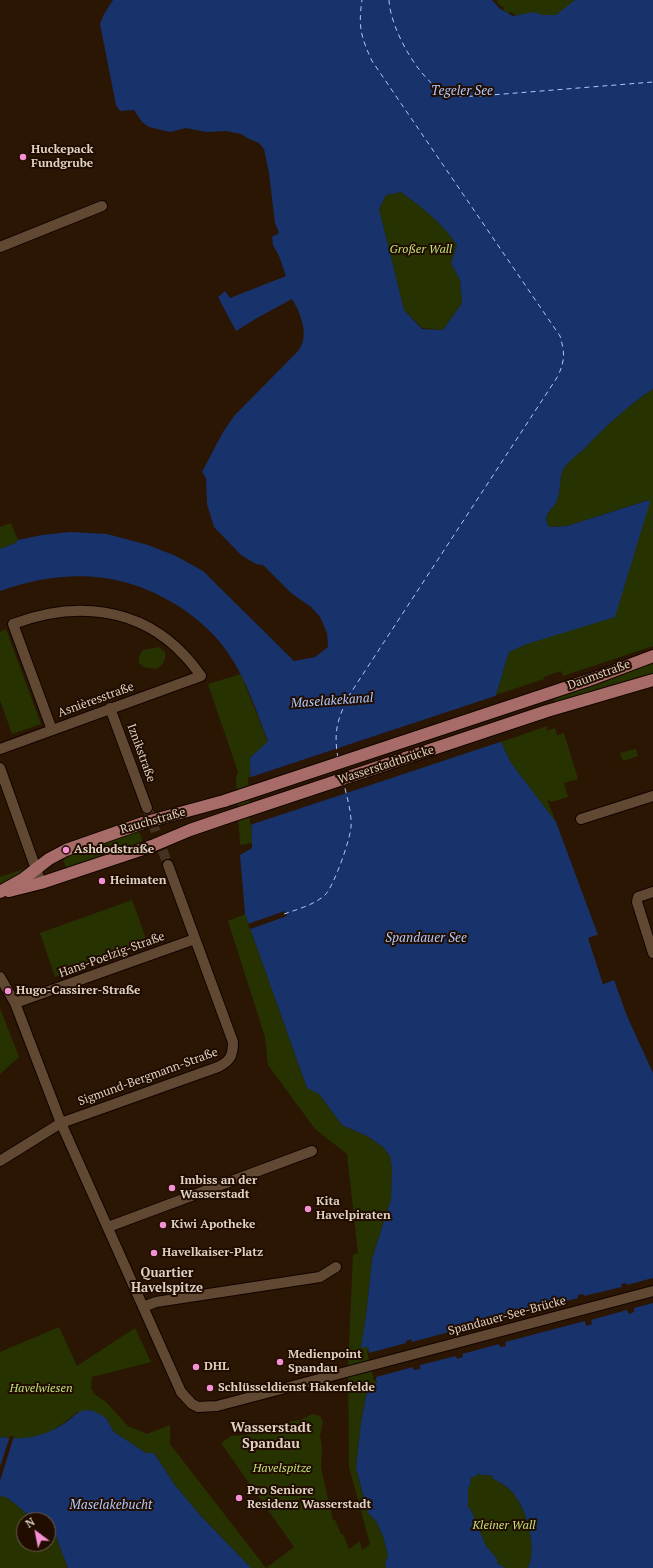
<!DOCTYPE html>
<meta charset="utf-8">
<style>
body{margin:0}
#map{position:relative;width:653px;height:1568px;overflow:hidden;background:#2b1603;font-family:"PT Serif",serif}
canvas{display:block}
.north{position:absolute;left:16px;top:1512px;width:40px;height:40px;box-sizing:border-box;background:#210d00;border:1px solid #6d5b4e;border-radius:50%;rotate:328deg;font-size:11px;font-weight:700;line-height:16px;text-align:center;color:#dfd0c4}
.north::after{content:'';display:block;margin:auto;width:14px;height:18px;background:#f491d4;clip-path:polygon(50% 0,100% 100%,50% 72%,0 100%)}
</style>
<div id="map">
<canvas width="653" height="1568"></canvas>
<div class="north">N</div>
</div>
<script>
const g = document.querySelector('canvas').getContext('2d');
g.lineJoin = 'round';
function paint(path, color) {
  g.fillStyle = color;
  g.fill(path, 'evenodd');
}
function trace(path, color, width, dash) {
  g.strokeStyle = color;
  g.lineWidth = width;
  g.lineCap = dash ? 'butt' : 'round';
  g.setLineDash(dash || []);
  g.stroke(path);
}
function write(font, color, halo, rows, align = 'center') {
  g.font = font + ' "PT Serif",serif';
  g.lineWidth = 4;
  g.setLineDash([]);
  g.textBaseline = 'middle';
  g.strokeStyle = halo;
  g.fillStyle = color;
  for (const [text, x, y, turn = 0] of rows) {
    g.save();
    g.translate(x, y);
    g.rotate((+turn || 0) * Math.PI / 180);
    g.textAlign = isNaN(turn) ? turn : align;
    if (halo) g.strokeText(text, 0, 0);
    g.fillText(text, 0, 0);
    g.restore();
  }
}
const green = new Path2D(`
 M497 0H573L582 7C561 13 531 28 511 12L507 13 504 11 503 7 498 4Z
 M401 192C423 208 441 222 457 245L451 263 460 280 462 303 443 330 422 328 404 310 379 209 386 195Z
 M653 389V646L563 676 561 671 544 677V679L496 695 509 652 527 644 650 502 648 500 567 526 549 527C541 512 554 511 558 498 561 488 559 477 564 468 569 461 577 455 584 449 605 427 627 406 653 389Z
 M11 523 18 540 15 543 0 549V527Z
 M6 629 41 724 12 734 0 700V632Z
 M159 647 165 652C166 660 164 665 156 669L144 667 139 663V656L143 650Z
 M653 659V675L554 704V694Z
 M241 674 268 742 250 758 252 843 240 845 236 777 238 772 208 684Z
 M547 726V731L555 728 557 735 564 733 578 779 564 783 568 797 552 802 547 800 556 822 511 763 501 742Z
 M636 749 638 756 623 761 620 753Z
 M138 829 144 845 67 870 62 857Z
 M27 868 17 878 0 884V877Z
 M132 900 148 944 55 977 40 933Z
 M245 914 307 1088 319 1094 342 1125 367 1136 383 1147 390 1156 392 1169 391 1199 372 1259 366 1316 362 1347H368L377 1384 371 1386 366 1396 361 1422 356 1468 368 1513 376 1521 383 1536 388 1555 385 1564 386 1568H251L199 1514 174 1484 154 1453H146L114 1432 106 1418 77 1412C67 1421 54 1431 41 1436 31 1440 11 1438 0 1437V1352L59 1327 77 1366 135 1328 151 1362 92 1377 91 1388 94 1394 106 1402 128 1426 147 1434 170 1425V1444L266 1568 294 1547 221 1443 231 1436 245 1435 261 1429 273 1428 286 1422 300 1420 313 1414 320 1416 323 1422 320 1435 322 1449 321 1468 333 1520H335L341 1534H343L349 1549 360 1541 362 1550 370 1544 349 1467 348 1367 353 1255 358 1253 347 1154 315 1129 268 1065 265 1037 228 921Z
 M0 1008 19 1057 0 1074Z
 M476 1474 493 1476 492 1478C497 1481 504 1484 508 1488 526 1504 538 1547 528 1568H505L497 1563V1559L486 1546 470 1508H468V1487L470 1486 471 1477Z
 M0 1496 8 1498 34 1520H24V1544H48V1528L55 1534 68 1568H0Z`);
const water = new Path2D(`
 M113 0H492L499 8 513 16 534 12 543 15H556L575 0H653V389C627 406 605 427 584 449 577 455 569 461 564 468 559 477 561 488 558 498 554 511 541 512 549 527L567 526 649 500 650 502 615 617 527 644 509 652 496 695 501 742 511 763 556 822 598 935 589 938 603 984 614 980 627 1016 653 1073V1568H528C538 1547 526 1503 508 1488 504 1484 497 1481 492 1478L493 1476 476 1474V1477H471L470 1486 468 1487V1508H470L486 1546 497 1559V1563L505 1568H386L385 1564 388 1555 383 1536 376 1521 368 1513 356 1468 361 1422 366 1396 371 1385 377 1383 368 1347 361 1348 366 1316 372 1259 391 1199 392 1169 390 1156 383 1147 367 1136 342 1125 319 1094 307 1088 245 914 240 855 252 848 250 758 268 741C256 711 247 680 228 653 217 636 200 621 183 609 125 570 64 568 0 591V549L15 543 18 540 42 535 70 532 107 534 148 545 176 556 203 571 294 661 315 657 328 647 327 633 320 617 311 607 291 593 263 565 256 564 241 555 214 527 207 504 206 478 202 472 223 432 234 416 298 351C310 337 301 313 292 299L257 318 236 331 218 297 225 291 230 298 286 276 279 256 273 245 272 237 279 233 275 223 269 173 264 149 259 143 249 139 241 134 226 131 206 132 186 128 170 132 149 127 142 122 134 110 120 111 116 105 100 24 104 14ZM401 192C423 208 441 222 457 245L451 263 460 280 462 303 443 330 422 329 404 310 379 209 386 195Z
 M85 1410 94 1411 106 1418 114 1432 146 1453H154L174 1484 199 1514 251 1568H68L55 1534 48 1528V1520H34L8 1498 0 1496V1437C27 1441 47 1436 69 1420 75 1415 77 1412 85 1410Z`);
const pier = new Path2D(`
 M498 695 503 741 250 825 248 778Z
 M285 911 287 916 250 929 248 924Z
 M600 934 599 937 591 939 604 981 614 978 616 979 603 984 588 938Z
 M653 1278V1303L634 1308V1312L629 1314 627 1310 591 1320 592 1324 586 1326 585 1321 505 1342 506 1346 500 1347 499 1344 462 1354 463 1357 457 1359 456 1356 420 1365V1369L414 1370 413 1367 376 1377V1380L374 1381 367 1351 368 1350 369 1353 406 1343V1341L411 1339 412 1342 449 1332V1329L454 1328 455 1331 492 1321V1318L497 1316 498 1319 578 1298V1295L583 1294 584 1296 622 1287 621 1284 626 1283 627 1285Z
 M10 1436H14L0 1481V1467Z`);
const ferry = new Path2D(`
 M389 0C390 29 423 90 454 96 462 97 471 96 479 96L653 82
 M338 758C333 731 338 717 350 694L558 376C565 360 565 353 560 336L372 61C361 37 358 27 362 0
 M284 914C298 909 314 905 325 895 334 886 350 840 351 827 352 813 347 798 344 784`);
const minorTunnel = new Path2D(`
 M147 808 168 865`);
const minor = new Path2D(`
 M0 247 102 206
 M110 708 147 808
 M0 749 201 676C196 669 191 662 185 656 139 606 74 601 13 624L52 730
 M0 768 41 883
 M581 819 653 796
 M653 892 638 897 637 902 653 953
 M0 977 15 1003 61 1123 181 1392 192 1404 198 1407 217 1406 653 1291
 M15 1003 195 939
 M0 1161 61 1123 218 1067C230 1061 233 1056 233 1042L168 865
 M108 1227 312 1151
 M143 1307 156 1302 320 1277 336 1267`);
const major = new Path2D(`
 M224 801 595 678 653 656
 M225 818 547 711 653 680
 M9 891 41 883 152 846
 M0 892 23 879 49 859 66 850 143 823`);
const majorBridge = new Path2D(`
 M143 823 224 801
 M152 846 190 830 225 818`);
const markers = [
 [23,157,4,"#f491d4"],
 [66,850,4,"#f491d4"],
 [102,881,4,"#f491d4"],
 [8,991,4,"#f491d4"],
 [172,1188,4,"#f491d4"],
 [308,1209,4,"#f491d4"],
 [163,1225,4,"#f491d4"],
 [154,1253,4,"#f491d4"],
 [280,1362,4,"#f491d4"],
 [196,1367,4,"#f491d4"],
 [210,1388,4,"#f491d4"],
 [239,1498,4,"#f491d4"]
];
const poiNames = [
 ["Huckepack",31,150],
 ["Fundgrube",31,164],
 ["Ashdodstraße",74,850],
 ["Heimaten",110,881],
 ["Hugo-Cassirer-Straße",16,991],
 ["Imbiss an der",180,1181],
 ["Wasserstadt",180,1195],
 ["Kita",316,1202],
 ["Havelpiraten",316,1216],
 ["Kiwi Apotheke",171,1225],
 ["Havelkaiser-Platz",162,1253],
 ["Medienpoint",288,1355],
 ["Spandau",288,1369],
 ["DHL",204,1367],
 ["Schlüsseldienst Hakenfelde",218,1388],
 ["Pro Seniore",247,1491],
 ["Residenz Wasserstadt",247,1505]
];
const parkNames = [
 ["Großer Wall",421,250],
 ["Havelwiesen",41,1389],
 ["Havelspitze",282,1469],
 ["Kleiner Wall",504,1526]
];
const streetNames = [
 ["Daumstraße",599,675,-20],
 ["Asnièresstraße",96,700,-20],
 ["Iznikstraße",141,753,70],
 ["Wasserstadtbrücke",386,765,-18],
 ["Rauchstraße",153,821,-16],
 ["Hans-Poelzig-Straße",112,955,-20],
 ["Sigmund-Bergmann-Straße",148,1077,-20],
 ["Spandauer-See-Brücke",507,1316,-15]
];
const waterNames = [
 ["Tegeler See",462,91],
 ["Maselakekanal",332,701,-4],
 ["Spandauer See",426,938],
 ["Maselakebucht",111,1505]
];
const neighbourhoodNames = [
 ["Quartier",167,1273],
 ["Havelspitze",167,1288]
];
const quarterNames = [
 ["Wasserstadt",271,1428],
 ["Spandau",271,1444]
];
paint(green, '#263300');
paint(water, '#18326b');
paint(pier, '#2b1603');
trace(ferry, '#aec9fe', 1, [5, 4]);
trace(minorTunnel, '#463220', 10, [10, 5]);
trace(minor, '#120300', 12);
trace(major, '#120300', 14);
trace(minor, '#604833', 10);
trace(major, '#a76c67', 12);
trace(majorBridge, '#120300', 14, []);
trace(majorBridge, '#a76c67', 12);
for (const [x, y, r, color] of markers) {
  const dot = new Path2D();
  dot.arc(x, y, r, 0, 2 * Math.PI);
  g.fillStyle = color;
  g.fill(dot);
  trace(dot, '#210d00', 1.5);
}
write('bold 12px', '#dfd0c4', '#210d00', poiNames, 'left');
write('italic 12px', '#bfe079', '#210d00', parkNames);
write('12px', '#dfd0c4', '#210d00', streetNames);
write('italic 13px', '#aec9fe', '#210d00', waterNames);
write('bold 13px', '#dfd0c4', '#210d00', neighbourhoodNames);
write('bold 14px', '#dfd0c4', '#210d00', quarterNames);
</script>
